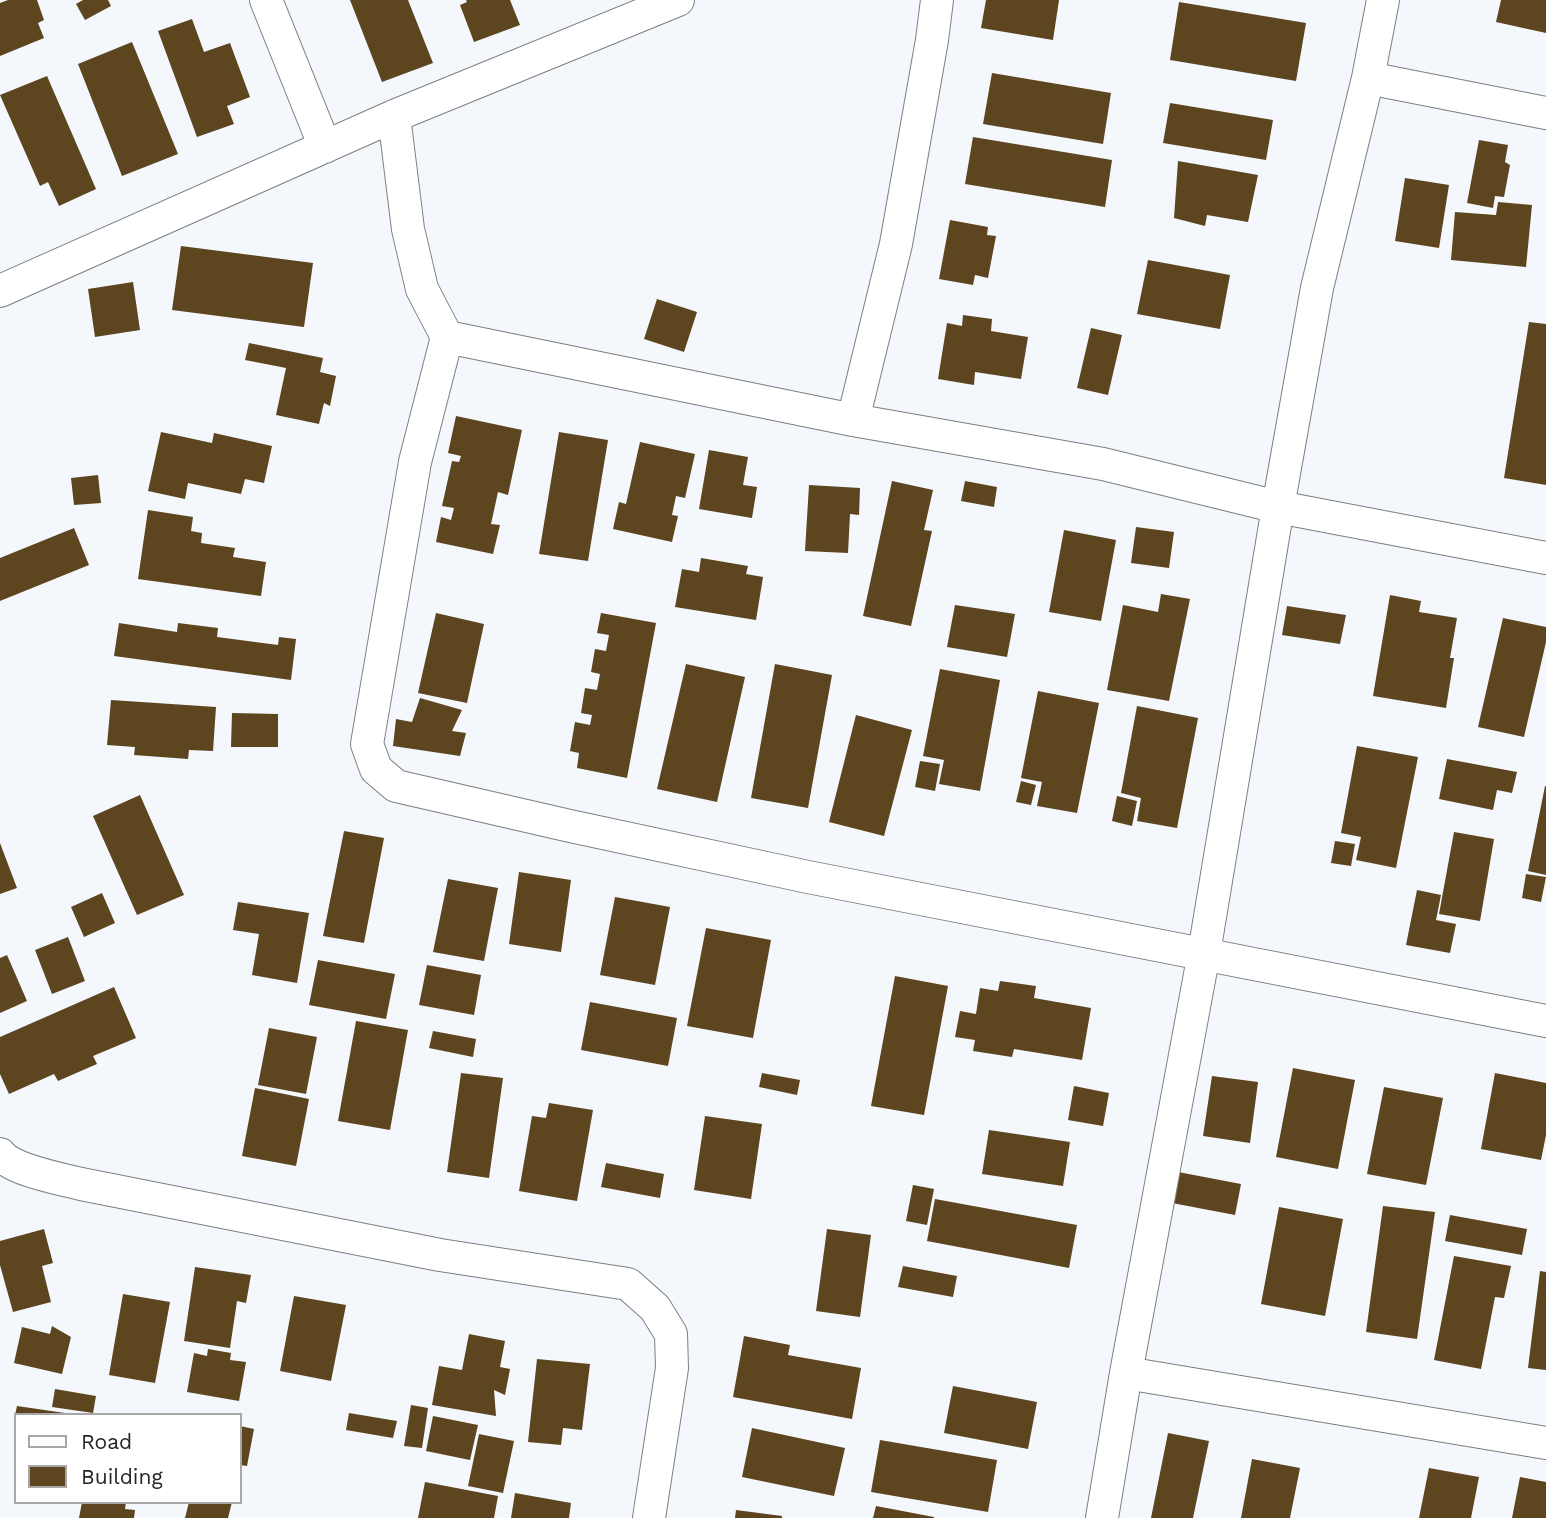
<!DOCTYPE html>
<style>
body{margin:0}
#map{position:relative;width:1546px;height:1518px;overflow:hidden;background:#f4f7fb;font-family:"Work Sans",sans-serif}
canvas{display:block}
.legend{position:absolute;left:14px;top:1413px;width:228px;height:91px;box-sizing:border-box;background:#fff;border:2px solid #a7a7a8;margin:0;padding:9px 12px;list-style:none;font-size:21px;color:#232425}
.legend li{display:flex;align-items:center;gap:14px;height:35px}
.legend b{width:35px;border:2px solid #a7a7a8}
</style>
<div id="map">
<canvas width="1546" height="1518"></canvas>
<ul class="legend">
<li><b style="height:9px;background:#fff"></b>Road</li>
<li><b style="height:19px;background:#5c451f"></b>Building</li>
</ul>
</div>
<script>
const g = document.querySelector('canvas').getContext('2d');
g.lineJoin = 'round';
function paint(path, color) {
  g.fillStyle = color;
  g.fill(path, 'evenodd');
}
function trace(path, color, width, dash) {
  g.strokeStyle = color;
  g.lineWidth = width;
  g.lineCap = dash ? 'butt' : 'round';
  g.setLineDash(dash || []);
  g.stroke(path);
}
const building = new Path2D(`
 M8 0H37L44 20 38 23 44 38 0 56V3Z
 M83 0H108L111 6 85 20 76 4Z
 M350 0H408L433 63 382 82Z
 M466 0H510L520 25 474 42 460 5 467 2Z
 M986 0H1059L1053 40 981 28Z
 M1501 0H1546V33L1496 22Z
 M1179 2 1306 23 1296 81 1170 60Z
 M192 19 204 52 230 43 250 97 227 106 234 124 197 137 158 31Z
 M132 42 178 154 122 176 78 64Z
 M992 73 1111 93 1103 144 983 124Z
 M47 76 96 189 59 206 48 182 40 186 0 95Z
 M1170 103 1273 120 1266 160 1163 143Z
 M973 137 1112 160 1105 207 965 184Z
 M1479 140 1508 145 1505 162 1510 165 1504 197 1495 196 1493 208 1467 203Z
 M1178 161 1258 175 1248 222 1207 215 1205 226 1174 218Z
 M1405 178 1449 185 1439 248 1395 241Z
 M1498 202 1532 205 1526 267 1451 260 1455 212 1496 215Z
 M950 220 988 227 987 235 996 236 988 278 975 275 973 285 939 279Z
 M181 246 313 263 304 327 172 310Z
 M1148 260 1230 275 1220 329 1137 314Z
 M133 282 140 330 95 337 88 289Z
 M657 299 697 312 684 352 644 339Z
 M963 315 992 319 991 331 1028 337 1021 379 975 372 974 385 938 379 947 323 962 326Z
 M1529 322 1546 324V485L1504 478Z
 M1091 328 1122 335 1108 395 1077 388Z
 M249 343 323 358 320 372 336 376 330 406 324 403 319 424 276 415 286 368 245 360Z
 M456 416 522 430 508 495 498 492 491 524 500 525 493 554 436 542 441 517 451 520 454 508 442 506 452 461 459 462 461 456 448 453Z
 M161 432 212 443 214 433 272 446 264 483 245 479 241 494 188 483 185 499 148 491Z
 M559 432 608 440 588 561 539 554Z
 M640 442 695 454 685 498 676 496 672 515 678 516 672 542 613 529 619 502 626 504Z
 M709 450 748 457 743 485 757 487 752 518 699 509Z
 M98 475 101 503 74 505 71 478Z
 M892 481 933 490 924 530 932 531 911 626 863 616Z
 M965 481 997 487 994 507 961 501Z
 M809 485 860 488 859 515 850 514 848 553 805 551Z
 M148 510 193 517 191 531 202 533 201 543 235 548 233 557 266 562 261 596 138 579Z
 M1136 527 1174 532 1169 568 1131 563Z
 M74 528 89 565 0 601V558Z
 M1064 530 1116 540 1101 621 1049 612Z
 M701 558 748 566 746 574 763 577 756 620 675 607 682 569 699 572Z
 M1161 594 1190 599 1169 701 1107 690 1123 605 1158 612Z
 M1390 595 1421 601 1419 612 1457 618 1450 658H1454L1446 708 1373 696Z
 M955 605 1015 614 1007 657 947 647Z
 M1287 606 1346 615 1340 644 1282 635Z
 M436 613 484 624 467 703 418 693Z
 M601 613 656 623 627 778 577 768 579 753 570 751 575 722 590 725 592 715 581 713 585 688 597 690 600 674 591 672 595 649 606 651 609 635 597 633Z
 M1503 618 1546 627V642L1524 737 1478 727Z
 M119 623 177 632 178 623 218 628 217 637 278 645 279 637 296 639 291 680 114 656Z
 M686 664 745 677 717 802 657 789Z
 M775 664 832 675 808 808 751 798Z
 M940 669 1000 680 980 791 939 784 944 760 923 756Z
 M1038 691 1099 703 1077 813 1037 806 1042 782 1021 778Z
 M420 698 462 710 452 731 466 733 460 756 393 746 396 719 412 722Z
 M111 700 216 707 213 751 189 750 188 759 134 755 135 747 107 745Z
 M1137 706 1198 718 1177 828 1137 821 1141 798 1121 793Z
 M232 713 278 714V747H231Z
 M856 715 912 730 884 836 829 822Z
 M1357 746 1418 757 1396 868 1356 860 1361 837 1341 833Z
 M1447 759 1517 772 1512 793 1497 790 1493 810 1439 799Z
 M920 761 940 764 935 791 915 787Z
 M1021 781 1036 785 1031 805 1016 802Z
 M1545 786H1546V875L1528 871Z
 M140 795 184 895 137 915 93 816Z
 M1117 796 1137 801 1132 826 1112 821Z
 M344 831 384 838 364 943 323 936Z
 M1454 832 1494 839 1480 921 1439 914Z
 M1335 841 1355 844 1351 866 1331 863Z
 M0 843 17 888 0 894Z
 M519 872 571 880 561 952 509 944Z
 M1526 874 1546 877 1541 902 1522 898Z
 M448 879 498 888 484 961 433 952Z
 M1417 890 1441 895 1436 920 1456 924 1450 953 1406 945Z
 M102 893 115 923 84 937 71 907Z
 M615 897 670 907 655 985 600 975Z
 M238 902 309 913 297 983 252 975 259 934 233 930Z
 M706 928 771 940 753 1038 687 1026Z
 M68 937 85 981 52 994 35 950Z
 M7 955 27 1001 0 1013V958Z
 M318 960 395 974 386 1019 309 1005Z
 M427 965 481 975 474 1015 419 1005Z
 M895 976 948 986 924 1115 871 1106Z
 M1000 981 1036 986 1034 998 1091 1008 1082 1060 1014 1049 1012 1057 973 1051 975 1040 955 1037 960 1011 976 1014 980 988 998 991Z
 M114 987 136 1038 93 1056 97 1064 58 1081 54 1074 9 1094 0 1074V1037Z
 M590 1002 677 1018 668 1066 581 1050Z
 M356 1021 408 1030 390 1130 338 1121Z
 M269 1028 317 1037 306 1094 258 1085Z
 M433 1031 476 1039 473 1057 429 1048Z
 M1293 1068 1355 1080 1338 1169 1276 1157Z
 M461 1073 503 1078 489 1178 447 1172Z
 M762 1073 800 1080 797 1095 759 1087Z
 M1495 1073 1546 1083V1135L1541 1160 1481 1149Z
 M1212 1076 1258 1082 1250 1143 1203 1136Z
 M1074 1086 1109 1093 1103 1126 1068 1120Z
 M1384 1087 1443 1098 1426 1185 1367 1174Z
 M255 1088 309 1099 296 1166 242 1156Z
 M549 1103 593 1110 577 1201 519 1191 532 1116 546 1118Z
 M705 1116 762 1124 751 1199 694 1190Z
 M989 1130 1070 1142 1063 1186 982 1174Z
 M606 1163 664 1174 660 1198 601 1187Z
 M1178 1172 1241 1184 1235 1215 1172 1203Z
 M913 1185 934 1189 927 1225 906 1221Z
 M935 1199 1077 1225 1069 1268 927 1241Z
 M1383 1206 1435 1212 1417 1339 1366 1332Z
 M1279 1207 1343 1219 1325 1316 1261 1304Z
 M1450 1215 1527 1229 1522 1255 1445 1241Z
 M44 1229 53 1263 42 1266 51 1302 13 1312 0 1265V1241Z
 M827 1229 871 1235 860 1317 816 1311Z
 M1454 1256 1511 1266 1504 1298 1495 1297 1481 1369 1434 1360Z
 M903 1266 957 1276 953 1297 898 1287Z
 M195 1267 251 1275 246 1303 237 1301 230 1348 184 1341Z
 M1540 1271 1546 1272V1370L1528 1368Z
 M123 1294 170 1302 155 1383 109 1375Z
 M294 1296 346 1305 331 1381 280 1371Z
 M52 1326 71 1337 62 1374 14 1363 22 1327 50 1334Z
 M469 1334 505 1341 500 1367 510 1369 505 1395 494 1390 496 1416 432 1405 439 1366 462 1370Z
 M744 1336 790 1345 788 1355 861 1368 852 1419 733 1397Z
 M208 1349 231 1353 230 1360 246 1362 239 1401 187 1392 194 1353 207 1356Z
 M537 1359 590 1364 582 1430 563 1428 561 1445 528 1442Z
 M953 1386 1037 1402 1028 1449 944 1433Z
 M55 1389 96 1396 93 1413 52 1407Z
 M411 1405 428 1408 422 1448 404 1446Z
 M17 1406 65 1413V1415H15Z
 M349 1413 397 1421 393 1438 346 1430Z
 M433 1416 478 1425 470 1460 426 1451Z
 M240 1426 254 1429 247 1466 240 1465Z
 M752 1428 845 1448 834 1496 742 1477Z
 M1168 1433 1209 1441 1193 1518H1151Z
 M479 1434 514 1441 503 1493 468 1486Z
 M880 1440 997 1460 988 1512 871 1492Z
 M1252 1459 1300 1468 1290 1518H1241Z
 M1429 1468 1479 1477 1471 1518H1419Z
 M1520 1477 1546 1482V1518H1512Z
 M425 1482 498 1496 494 1518H418Z
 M515 1493 571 1503 569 1518H511Z
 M82 1502H126L125 1509 135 1510 134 1518H79Z
 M189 1502H232L228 1518H185Z
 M876 1506 934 1517V1518H873Z
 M736 1510 782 1516V1518H735Z`);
const minor = new Path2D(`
 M266 0 325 147
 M1368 78 1546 113
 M394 116 408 229 422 289 447 337 415 462 367 744 376 769 396 786 570 826 808 877 1546 1021
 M0 291 394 116 678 0
 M447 337 853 420 1103 464 1278 507 1546 558
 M853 420 896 244 932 40 937 0
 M0 1154C12 1170 61 1179 81 1184L440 1255 628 1284 655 1308 671 1334 672 1368 649 1518
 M1126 1373 1546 1443
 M1102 1518 1126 1373 1204 953 1278 507 1317 288 1368 78 1383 0`);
paint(building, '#5c451f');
trace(minor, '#7c7f82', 34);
trace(minor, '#fff', 32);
</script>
